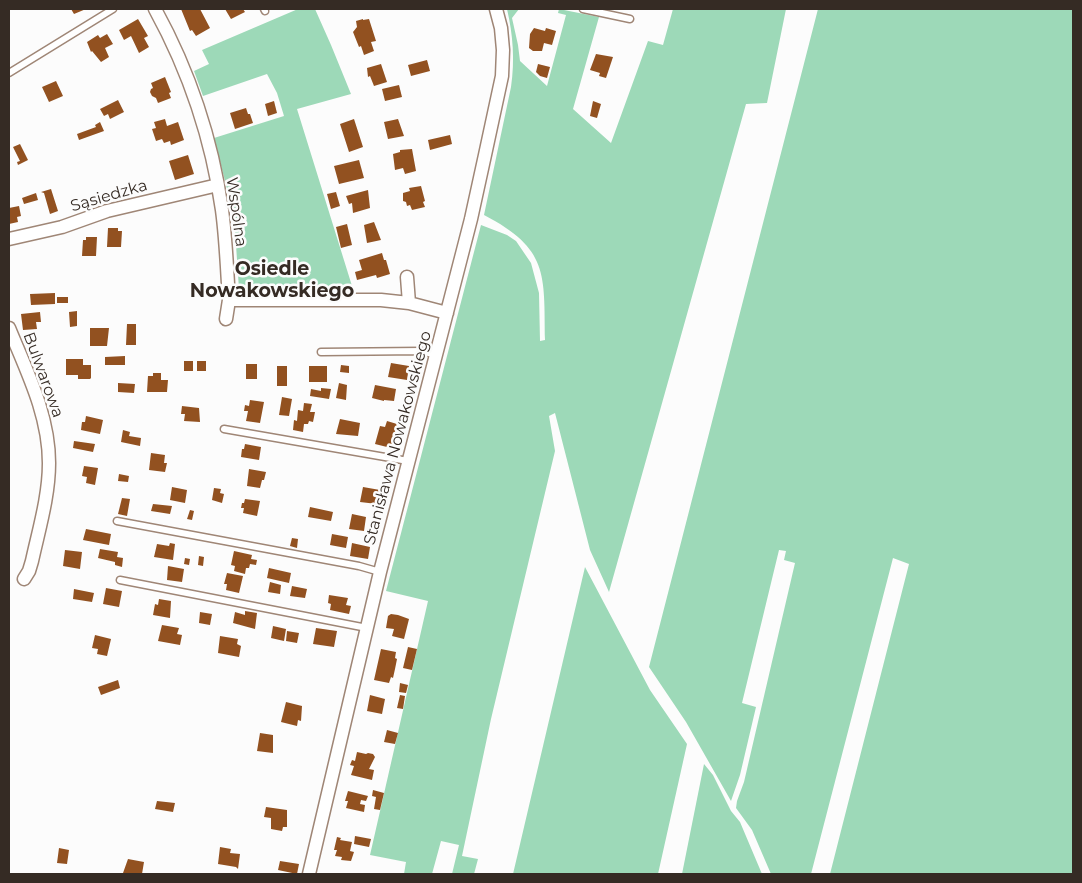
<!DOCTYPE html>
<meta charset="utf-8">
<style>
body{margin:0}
#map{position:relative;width:1082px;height:883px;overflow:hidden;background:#fcfcfc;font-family:Montserrat,sans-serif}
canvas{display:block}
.frame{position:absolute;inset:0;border:10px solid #352b24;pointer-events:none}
</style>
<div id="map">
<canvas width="1082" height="883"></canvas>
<div class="frame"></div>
</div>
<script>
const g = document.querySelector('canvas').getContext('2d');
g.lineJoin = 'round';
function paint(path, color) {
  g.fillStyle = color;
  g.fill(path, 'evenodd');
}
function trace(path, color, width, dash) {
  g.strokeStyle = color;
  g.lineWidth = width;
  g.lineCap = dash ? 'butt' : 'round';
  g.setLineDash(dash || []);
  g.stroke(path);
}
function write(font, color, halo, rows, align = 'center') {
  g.font = font + ' Montserrat,sans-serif';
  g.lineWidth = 5;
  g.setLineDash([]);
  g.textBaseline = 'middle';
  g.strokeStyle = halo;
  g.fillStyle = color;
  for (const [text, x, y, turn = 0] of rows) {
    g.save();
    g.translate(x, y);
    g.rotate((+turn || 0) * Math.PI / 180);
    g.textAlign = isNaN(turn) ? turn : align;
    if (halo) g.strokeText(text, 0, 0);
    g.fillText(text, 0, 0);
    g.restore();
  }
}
const green = new Path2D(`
 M298 9H315L331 45 351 94 297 109 352 286 351 294 239 289 234 216 214 138 284 116 277 93 267 74 203 96 194 71 209 64 202 50Z
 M507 9H519L512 18 518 45 520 61 547 86 566 15 558 13 559 9 599 17 573 109 611 143 648 41 663 45 673 9H786L767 103 746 104 609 592 590 550 555 413 549 416 555 451 491 719 462 856 478 859 474 874H452L459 845 441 841 432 874H404L406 862 370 855 428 601 386 591 481 225 507 235 516 241 531 263 539 293 540 341 545 340C544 274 549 249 484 215L511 87C515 60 513 35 507 9Z
 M818 9H1073V874H830L909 564 893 558 811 874H771L752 830 736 808 737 801 744 782 795 563 784 560 786 551 779 550 742 703 756 707 740 775 731 801 686 722 649 667Z
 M585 567 650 690 687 744 658 874H513Z
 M704 764 713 775 731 811 740 822 762 874H682Z`);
const building = new Path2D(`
 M71 9H86L74 14Z
 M181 9H200L210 28 196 36 192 30 190 31Z
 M225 9H243L245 12 231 19Z
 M138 19 148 36 144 38 149 47 139 53 131 36 124 40 119 30Z
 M363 19V20L369 19 376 41 371 42 374 51 364 55 361 46 359 47 353 32 357 27 356 21Z
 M534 28 545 31 546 28 556 31 552 45 544 43 542 51H533L529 48 530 34Z
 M107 34 113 44 105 48 109 57 101 62 92 51 91 52 87 42 98 35 100 38Z
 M596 54 613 57 606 78 599 76 600 73 590 70Z
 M427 60 430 71 411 76 408 65Z
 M381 64 387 82 374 86 370 76 368 77 367 68Z
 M538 64 550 67 547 78 540 76 536 72Z
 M165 77 171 92 169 93 171 98 158 103 156 98 152 96 150 92 151 89 153 88 151 83Z
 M56 81 63 96 49 102 42 87Z
 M399 85 402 97 385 101 382 89Z
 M118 100 124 112 110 119 108 114 104 116 100 109Z
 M274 101 277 113 268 116 265 104Z
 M593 101 601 104 597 118 590 116Z
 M246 108 248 114H250L253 123 235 129 230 113Z
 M165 119 167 126 178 122 184 140 171 145 170 141 164 143 162 139 156 141 152 129 156 128 154 122Z
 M354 119 363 147 349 152 340 124Z
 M398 119 404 136 388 139 384 122Z
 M100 122 104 131 79 140 77 134 96 127 95 125Z
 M450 135 452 144 430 150 428 140Z
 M20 144 28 160 18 165 17 162 20 161 13 147Z
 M412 149 416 171 405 174 403 168 395 170 393 154 400 152V150Z
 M188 155 194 174 175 180 169 161Z
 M359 160 364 178 339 184 334 166Z
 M421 186 425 201 423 202 425 207 412 210 410 205 407 206 406 202 403 201V193L410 191 409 188Z
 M51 189 58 211 50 214 44 193 41 192Z
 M368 190 370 208 353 213 352 203 349 204 346 196Z
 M336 192 340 206 331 209 327 194Z
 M36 193 38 200 24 204 22 198Z
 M19 206 21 216 17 217 18 222 9 224V208Z
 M374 222 381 240 367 243 364 225Z
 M347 224 352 245 341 248 336 227Z
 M108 228H118V231H122L121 247H107Z
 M86 237H97L96 256H82L83 240H86Z
 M382 253 384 260H386L390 274 377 278 376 275 357 280 355 272 362 270 359 260Z
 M55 293V304L31 305 30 294Z
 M57 297H68V303H57Z
 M77 311V326L70 327 69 312Z
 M40 312 41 322H36L37 329 23 330 21 314Z
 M127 324H136V345H126Z
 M90 328H109L107 346H90Z
 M125 356V365H105V357Z
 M66 359H83V365H91V378L90 379H78V375H66Z
 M184 361H193V371H184Z
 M197 361H206V371H197Z
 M391 363 409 366 407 380 388 377Z
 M246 364H257V379H246Z
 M341 365 349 366V373L340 372Z
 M277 366H287V386H277Z
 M309 366H327V382H309Z
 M153 373H161V380H168L167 392H147L148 376H153Z
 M118 383 135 384 134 393 118 392Z
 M339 383 347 385 346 400 336 398Z
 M375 385 396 389 394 401 384 400V401L372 398Z
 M321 388 331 389 329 399 310 396 311 389 321 391Z
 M282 397 292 399 289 416 279 415Z
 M250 400 264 402 260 423 246 421 248 411H244L245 405 249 406Z
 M304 403 312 404 310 412H315L313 422 309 421 308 424H304L303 432 293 430 294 420 297 421 298 410 303 411Z
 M182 406 199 408 200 422 184 421 185 414H181Z
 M86 416 103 420 100 434 81 430 82 422H85Z
 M340 419 360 423 358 436 336 434Z
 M387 421 397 424 391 448 375 444 380 426 385 427Z
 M123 430 130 432 129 436 141 438 140 446 121 442Z
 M74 441 95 444 93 452 73 448Z
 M245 444 261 447 259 460 241 457 242 449H244Z
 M151 453 165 455 164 463H167L165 472 149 470Z
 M84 466 98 468 95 485 86 483 87 477 82 476Z
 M249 469 266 472 264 480H262L260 488 247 486Z
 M119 474 129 476 128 482 118 481Z
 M172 487 187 490 185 503 170 500Z
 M363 487 380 490 377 504 360 502Z
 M214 488 221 489 220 493 224 494 222 503 212 500Z
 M122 498 130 499 127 516 118 514Z
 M245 499 260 501 257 516 243 513 244 508H241L242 503H244Z
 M153 504 172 506 170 514 151 511Z
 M310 507 333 512 331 521 308 517Z
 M190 510 194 511 192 520 187 519Z
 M352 514 366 517 364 531 349 529Z
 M86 529 111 534 109 545 83 540Z
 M332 534 348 537 346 548 330 545Z
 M292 538 298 539 297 548 290 546Z
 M170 543 175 544 173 560 154 557 157 544 169 546Z
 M352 543 370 547 368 559 350 556Z
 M100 549 118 552 117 557 123 558 122 567 115 565V562L98 558Z
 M65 550 82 552 80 569 63 566Z
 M234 551 252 555 251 559 257 560 256 565 250 564 249 568H246L245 574 234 571 235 566 231 565Z
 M199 556 204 557 203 566 198 565Z
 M185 558 190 559 189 565 184 564Z
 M168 566 184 569 182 582 167 580Z
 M269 568 291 573 289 583 267 578Z
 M227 573 243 576 239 593 226 590 227 584H224Z
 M270 582 281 585 280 594 268 592Z
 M292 586 307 589 305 598 290 596Z
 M106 588 122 591 119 607 103 604Z
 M74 589 94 593 92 602 73 599Z
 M329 595 348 598 346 605 351 606 349 614 330 610 331 604 328 603Z
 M159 599 171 601 170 618 153 615 155 604 158 605Z
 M245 611 257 613 255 629 233 623 235 612 245 615Z
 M200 612 212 614 210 625 199 623Z
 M391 614 398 615 409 619 404 639 392 636 394 629 386 628 388 616Z
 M162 625 179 628 177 634 182 635 180 645 158 641Z
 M273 626 286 629 284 641 271 638Z
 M316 628 337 631 334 647 313 644Z
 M287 631 299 633 297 643 286 641Z
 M95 635 111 639 107 656 97 654 98 649 92 648Z
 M220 636 238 639 237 644 241 646 239 657 218 653Z
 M408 647 417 649 412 670 403 668Z
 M381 649 396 652 395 658 397 659 395 669 393 678 391 677 389 683 374 680Z
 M118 680 120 688 101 695 98 687Z
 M400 683 408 685 406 693 399 692Z
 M370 695 385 699 382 714 367 711Z
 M400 695 405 696 403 709 397 708Z
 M286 702 302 706 301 721 298 720 297 726 281 722Z
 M387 730 398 733 395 744 384 742Z
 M260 733 273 735V753L257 751Z
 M357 752 366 754 368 753 373 754 375 757 369 769 374 770 372 780 351 775 354 766 350 765 352 760 355 761Z
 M373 790 384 793 380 810 374 809 376 797 372 796Z
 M348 791 368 796 366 801 361 800 360 804 365 805 364 812 346 808 348 801H345Z
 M157 801 175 803 173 812 155 809Z
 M266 807 287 810V827H283L282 831 271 829V818L264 817Z
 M355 836 371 839 369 847 354 844Z
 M337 837 341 838 340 840 352 842 350 851 354 852 351 861 341 860 342 857 335 856 337 850H334Z
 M220 847 231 849 230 853 240 854 238 869 236 867 218 864Z
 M59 848 69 850 67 864 57 863Z
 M128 859 144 862 142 874 123 873Z
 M280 861 299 864 297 874 278 870Z`);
const lane = new Path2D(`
 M264 9 265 11
 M583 9 630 19
 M9 73 113 9
 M321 352 422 351 436 355
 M224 429 408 461
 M117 521 359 566 380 572
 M120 580 367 628`);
const street = new Path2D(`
 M155 9C189 71 212 140 222 210 226 239 227 270 229 300H381L409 303 447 313
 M9 239 62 227 107 211 218 185
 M407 277 409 303
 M226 319 229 300
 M9 328C27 372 49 415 49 463 49 496 39 529 32 561L29 571 24 579
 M309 874 380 572 471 219 485 155 502 76 503 50 501 28 496 9`);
const streetNames = [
 ["Sąsiedzka",109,196,-16],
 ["Wspólna",236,212,82],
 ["Bulwarowa",43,375,70],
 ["Stanisława Nowakowskiego",398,438,-75]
];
const quarterNames = [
 ["Osiedle",272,269],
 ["Nowakowskiego",272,291]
];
paint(green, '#9dd9b8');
paint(building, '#925120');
trace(lane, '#9f8676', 9);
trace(street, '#9f8676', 15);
trace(lane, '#fff', 6);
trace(street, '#fff', 12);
write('16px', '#352b24', '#fcfcfc', streetNames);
write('bold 19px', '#352b24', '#fcfcfc', quarterNames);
</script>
